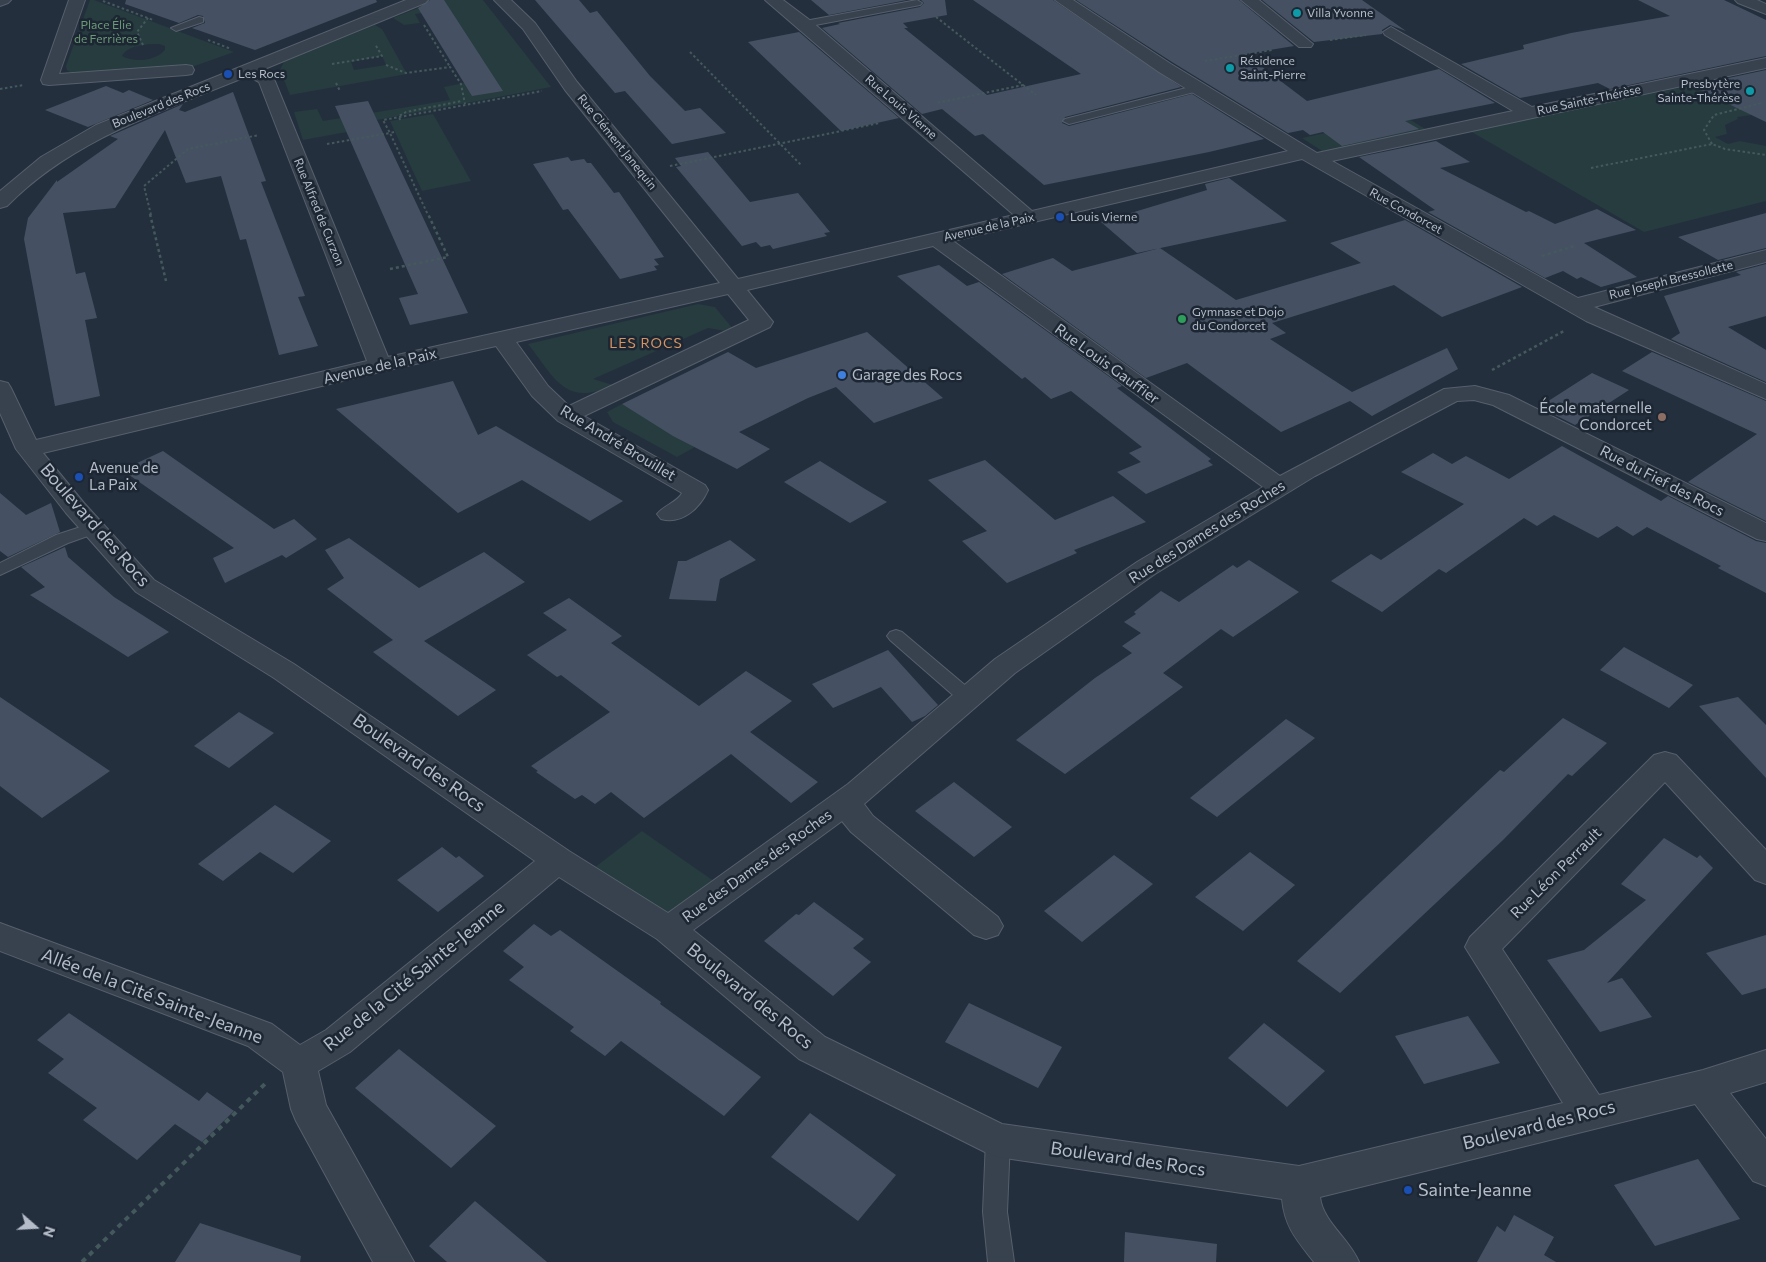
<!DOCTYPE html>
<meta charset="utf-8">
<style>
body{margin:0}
#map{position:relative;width:1766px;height:1262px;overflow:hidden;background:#242f3e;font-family:Commissioner,sans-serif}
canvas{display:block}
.north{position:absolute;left:10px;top:1202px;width:50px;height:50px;-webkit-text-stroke:4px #1d2633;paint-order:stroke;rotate:109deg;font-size:14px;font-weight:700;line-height:20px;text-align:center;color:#b4bcc9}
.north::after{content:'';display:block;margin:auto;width:18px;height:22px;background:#b4bcc9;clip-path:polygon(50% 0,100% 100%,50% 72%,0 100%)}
</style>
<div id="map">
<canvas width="1766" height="1262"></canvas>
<div class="north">N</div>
</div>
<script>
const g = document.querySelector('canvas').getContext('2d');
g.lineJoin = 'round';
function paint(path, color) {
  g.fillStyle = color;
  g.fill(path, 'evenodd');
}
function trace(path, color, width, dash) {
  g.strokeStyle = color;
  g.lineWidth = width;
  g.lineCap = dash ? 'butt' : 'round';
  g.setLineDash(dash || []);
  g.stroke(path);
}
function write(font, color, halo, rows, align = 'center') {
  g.font = font + ' Commissioner,sans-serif';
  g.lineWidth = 5;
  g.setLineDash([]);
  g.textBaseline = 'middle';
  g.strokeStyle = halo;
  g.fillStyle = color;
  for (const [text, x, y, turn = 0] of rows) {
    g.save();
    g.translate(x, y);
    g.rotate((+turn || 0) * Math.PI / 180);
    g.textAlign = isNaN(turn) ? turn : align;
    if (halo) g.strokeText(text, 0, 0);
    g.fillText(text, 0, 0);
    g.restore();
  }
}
const green = new Path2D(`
 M90 0H94L234 52 186 69 73 75 67 70 66 66ZM159 44 165 46V50C155 61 134 63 122 56 128 45 147 44 159 44Z
 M438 0H483L551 87 377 120 380 126 303 140 294 112 317 109 323 121 450 100 444 87 464 83 449 9 415 14 420 23 404 25 393 18Z
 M375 25 382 29 407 74 290 95 280 70 284 62ZM382 56 386 65 354 70 351 62Z
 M1713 81 1752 115 1737 117 1738 119 1725 125 1727 134 1715 137 1728 144 1740 141 1766 146V201L1644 232 1470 131Z
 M433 114 471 181 422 191 390 121Z
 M1404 116 1427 130 1325 153 1302 138Z
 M698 304 715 307 733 329 731 332 708 328 593 379 613 385C565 408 555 378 528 344Z
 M622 404 695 447 677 457 613 422 607 412Z
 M642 831 718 884 674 921 594 868Z`);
const building = new Path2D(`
 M126 0H376L377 2 255 50 192 28 205 23 203 16 198 15 179 23 125 4Z
 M430 0H444L503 91 472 96 418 8Z
 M535 0H579L590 13 597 11 650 76 685 111 700 108 726 133 672 144 625 91 615 93Z
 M811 0H907L829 15Z
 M921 0H945L947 15 903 23 908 28H904L987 95 1081 74 973 0H1053L1181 87 1065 117 1062 123 1069 126 1192 94 1264 139 1209 152 1044 185 983 134 975 136 942 109 922 114 822 28 840 24 838 23 920 7 924 3Z
 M1076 0H1239L1294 46 1245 54 1307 101 1439 69 1495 103 1405 121 1419 129 1342 146 1323 132 1310 135 1303 130 1288 133 1172 62Z
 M1262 0H1362L1406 31 1390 25 1382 30V34L1314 42Z
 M1638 0H1724L1766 20V56L1610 89 1598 83 1520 98 1461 64 1524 49 1523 45 1571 33 1670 16Z
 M799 32 899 118 841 131 748 42Z
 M1766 70V122L1691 86Z
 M106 86 123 93 129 90 153 100 88 127 45 110Z
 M233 92 266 181 261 182 305 296 298 297 318 346 279 355 246 239 240 240 221 176 186 183 165 130 115 208 63 213 76 274 85 272 97 318 85 320 100 396 55 406 24 239 28 218 57 180V182L118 139 110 136 183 104 179 110 185 112Z
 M368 101 468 313 410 325 399 298 418 294 335 106Z
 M1436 141 1470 162 1440 168 1526 212 1529 211 1555 224 1597 209 1636 230 1584 243 1637 277 1601 287 1581 277 1577 279 1563 271 1545 278 1428 212 1435 210 1359 157Z
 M708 152 750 202 798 193 830 232 824 233 827 236 773 249 770 245 761 247 756 242 742 246 676 167 681 166 675 158Z
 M568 157 571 161 584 159 587 163H591L614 193 619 192 664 257 654 259 659 265 654 266 657 270 620 279 568 209 563 210 533 164Z
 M1229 178 1287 221 1137 253 1101 222 1207 190 1205 184Z
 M1766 213V248L1718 260 1678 237Z
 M1405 220 1522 287 1442 317 1394 285 1272 323 1286 333 1270 339 1352 392 1447 348 1458 369 1372 416 1350 401 1281 432 1187 363 1146 378 1002 274 1053 258 1072 271 1160 248 1236 300 1361 263 1330 243Z
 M1766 264V316L1728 327 1766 350V382L1671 339 1680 333 1664 296 1741 275 1736 272Z
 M939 265 967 286 979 282 1122 386 1117 388 1211 459 1208 461 1213 465 1146 494 1117 472 1141 462 1129 453 1142 447 1071 391 1051 399 1025 377 1022 379 897 276Z
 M867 332 943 398 874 423 836 387 808 398 739 432 770 449 737 469 673 436 622 404 728 352 756 368Z
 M1652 352 1766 401V521L1688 482 1757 434 1622 371Z
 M1592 373 1629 390 1575 425 1539 407Z
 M453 381 478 435 496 426 623 501 590 521 522 480 458 513 336 409Z
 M1562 446 1661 501 1668 496 1756 541 1766 543V593L1718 568 1721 566 1647 527 1633 536 1617 526 1598 538 1554 515 1537 526 1524 518 1446 573 1439 569 1382 612 1331 581 1371 554 1381 560 1464 504 1401 472 1433 453 1452 464 1466 456 1509 479Z
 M163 451 274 529 294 519 317 539 286 558 282 555 225 583 213 558 234 548 122 470Z
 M985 460 1055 520 1113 496 1146 522 1074 550 1077 553 1007 583 962 541 987 531 928 480Z
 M820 461 865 489 887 502 850 523 784 482Z
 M0 493 26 515 51 503 60 532 8 557 0 551Z
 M349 538 419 588 484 552 525 582 424 641 496 690 458 716 373 652 393 640 327 589 344 578 325 550Z
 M730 540 756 560 720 579 716 601 669 599 678 561H686Z
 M65 547 68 557 114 597 169 632 128 657 30 595 45 587 21 567Z
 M1249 560 1299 592 1233 637 1221 629 1163 673 1183 687 1065 774 1016 740 1095 678 1132 653 1122 646 1141 633 1124 622 1136 614 1134 612 1161 591 1179 602 1233 565 1237 568Z
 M569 598 622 636 611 643 699 706 746 671 792 701 750 732 818 782 791 803 731 754 644 818 611 792 595 804 582 795 575 799 536 772 538 771 531 766 610 712 561 675 557 677 527 655 567 630 543 613Z
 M1624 647 1693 685 1669 708 1600 670Z
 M888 650 938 705 925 716 912 722 881 687 833 708 812 684Z
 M0 697 110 771 42 818 0 786Z
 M1738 697 1766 725V778L1699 706Z
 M239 712 274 733 229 768 194 746Z
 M1563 718 1607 743 1572 776 1568 774 1503 840 1340 993 1297 961 1500 770 1504 772Z
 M1286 719 1315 738 1217 817 1190 798Z
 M954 782 1012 827 974 857 915 811Z
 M275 805 331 841 293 873 260 852 223 881 198 864Z
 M1664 838 1697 858 1700 855 1713 868 1607 983 1622 978 1652 1017 1600 1032 1547 960 1584 950 1646 900 1621 884Z
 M442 847 456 858 459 856 484 876 438 912 397 880Z
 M1250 852 1295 885 1243 931 1195 897Z
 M1114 855 1153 884 1082 942 1044 911Z
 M814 902 864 939 853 948 871 962 833 996 764 941 796 914 799 915Z
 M534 924 551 936 560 930 661 1002 660 1004 761 1077 724 1116 621 1041 605 1056 570 1031 574 1027 509 980 524 967 503 951Z
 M1766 935V988L1742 995 1706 953Z
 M969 1003 1062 1047 1038 1088 945 1042Z
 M69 1013 199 1101 207 1092 234 1111 202 1142 175 1124 137 1160 83 1120 97 1108 48 1073 64 1059 37 1040Z
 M1468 1016 1500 1063 1424 1084 1395 1036Z
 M1264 1023 1325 1071 1287 1107 1228 1058Z
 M399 1049 496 1126 451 1168 355 1088Z
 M810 1113 896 1175 858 1221 771 1157Z
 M1698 1159 1740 1219 1655 1246 1614 1185Z
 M475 1201 547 1262H447L429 1246Z
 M1514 1215 1554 1237 1544 1255 1556 1262H1477L1497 1226 1505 1232Z
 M200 1223 301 1256 300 1262H175Z
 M1125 1232 1217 1244 1216 1262H1124Z`);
const pathFar2 = new Path2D(`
 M103 1 153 20
 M936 17 1023 85 937 103
 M424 25 450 67
 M208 40 231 49
 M1330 40 1366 35
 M143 45 137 32 148 18
 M690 52 801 165
 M1205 61 1272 50
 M332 64 382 56 375 44
 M386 65 406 73 450 67 461 84 465 104
 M336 83 340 91
 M1023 85 1036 95
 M0 89 24 85
 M400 120 399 116 406 112 462 101
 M394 132 390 133 428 215
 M327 144 390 133 383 120 542 91
 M1712 144 1704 130 1714 115 1762 103
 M670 166 880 123
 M1591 168 1712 144 1725 149 1766 155
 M151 215 144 186 188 149 259 135`);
const pathFar1 = new Path2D(`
 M150 214 166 281
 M1542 256 1574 246
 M390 269 448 257 428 214
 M1492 370 1564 331`);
const path = new Path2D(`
 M82 1262 266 1083`);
const service = new Path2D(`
 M917 0 922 3 920 5 805 27 800 24 805 21Z
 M199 17 203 18V22L176 31 171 28Z
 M1198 85 1202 86V90L1069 124 1063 121 1065 119Z
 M93 523 99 524 101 528 99 532 68 543 0 575V563L56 535Z
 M896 630 902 632 973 692 976 697 973 702 967 703 961 702 890 640 887 636 890 632Z
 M998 1129 1006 1132 1010 1140 1007 1212 1014 1262H988L983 1212 986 1140 990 1132Z`);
const minor = new Path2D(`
 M0 0H11L8 3 0 6Z
 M69 0H85L59 74 186 65 192 66 194 70 192 74 186 75 49 85 43 84 41 80Z
 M406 0H428L425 3 262 70 274 79 388 357 720 283 565 90 523 29 494 0H511L535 23 577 82 738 279 1014 215 765 0H783L811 21 1032 211 1288 151 1159 72 1055 0H1073L1171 64 1317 153 1513 111 1385 35 1383 32 1391 27 1532 107 1766 58V68L1332 161 1578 298 1766 250V262L1594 307 1766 384V399L1586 321 1302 159 953 241 1280 476 1444 389 1475 386 1509 395 1766 523V541L1757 539 1493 405 1474 400 1457 401 1315 476 1155 574 1015 673 864 804 873 816 998 917 1003 926 998 935 986 939 974 935 851 832 842 821 693 930 825 1037 1002 1124 1299 1166 1563 1103 1465 947 1470 937 1654 755 1665 752 1676 755 1766 850V884L1755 880 1665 782 1502 949 1599 1095 1703 1070 1766 1050V1082L1730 1093 1766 1139V1186L1753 1181 1695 1104 1320 1197C1323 1222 1349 1238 1359 1262H1314C1297 1240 1285 1228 1282 1199L998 1157 985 1152 799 1059 657 939 559 877 350 1052 318 1071 326 1105 414 1262H373L296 1121 291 1109 283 1072 248 1046 0 951V923L272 1024 300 1045 326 1030 535 861 274 678 136 592 66 513 16 449 0 413V381L8 383 11 388 36 440 367 361 259 82 248 76C162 111 73 139 7 206L0 208V191L41 157 96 125ZM933 246 1263 487 1137 562 995 659 848 784 668 913 569 851 294 664 154 580 84 503 43 453 380 372 496 346 532 396 558 421 682 493C678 502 664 505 657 514L661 519C682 525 700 508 708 490L705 485 584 416 770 327 773 322 747 290ZM728 294 749 320 569 406 548 386 516 342Z
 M1241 0H1259L1313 44 1311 47H1299Z
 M1735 0H1757L1766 4V14L1738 3Z`);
const markers = [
 [1297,13,5,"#0f9aa8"],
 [1230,68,5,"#0f9aa8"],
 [228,74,5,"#1a4fb4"],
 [1750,91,5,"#0f9aa8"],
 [1060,217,5,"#1a4fb4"],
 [1182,319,5,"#2e9e5b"],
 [842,375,5,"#3f7fe0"],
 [1662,417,5,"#8d6e63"],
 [79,477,5,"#1a4fb4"],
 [1408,1190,5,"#1a4fb4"]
];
const farPoinames = [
 ["Villa Yvonne",1307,13],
 ["Résidence",1240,61],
 ["Saint-Pierre",1240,75],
 ["Les Rocs",238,74],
 ["Presbytère",1740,84,"right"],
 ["Sainte-Thérèse",1740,98,"right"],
 ["Louis Vierne",1070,217],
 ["Gymnase et Dojo",1192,312],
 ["du Condorcet",1192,326]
];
const farParknames = [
 ["Place Élie",106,25],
 ["de Ferrières",106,39]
];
const farStreetnames = [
 ["Rue Sainte-Thérèse",1589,100,-12],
 ["Boulevard des Rocs",161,105,-22],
 ["Rue Louis Vierne",901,107,41],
 ["Rue Clément Janequin",617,142,51],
 ["Rue Condorcet",1406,211,29],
 ["Rue Alfred de Curzon",319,212,68],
 ["Avenue de la Paix",989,227,-13],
 ["Rue Joseph Bressollette",1671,280,-14]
];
const farNeighbourhoodnames = [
 ["LES ROCS",646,343]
];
const streetNames = [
 ["Rue Louis Gauffier",1107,364,36],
 ["Avenue de la Paix",380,366,-13],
 ["Rue André Brouillet",618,443,31],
 ["Rue du Fief des Rocs",1662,481,27],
 ["Rue des Dames des Roches",1207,532,-32],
 ["Rue des Dames des Roches",757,866,-36],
 ["Rue Léon Perrault",1556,873,-45]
];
const poiNames = [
 ["Garage des Rocs",852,375],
 ["École maternelle",1652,408,"right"],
 ["Condorcet",1652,425,"right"],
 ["Avenue de",89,468],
 ["La Paix",89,485]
];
const nearStreetnames = [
 ["Boulevard des Rocs",95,525,49],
 ["Boulevard des Rocs",419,763,35],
 ["Rue de la Cité Sainte-Jeanne",414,976,-39],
 ["Allée de la Cité Sainte-Jeanne",152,996,21],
 ["Boulevard des Rocs",750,996,39],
 ["Boulevard des Rocs",1539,1125,-14],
 ["Boulevard des Rocs",1128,1159,8]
];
const nearPoinames = [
 ["Sainte-Jeanne",1418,1190]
];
paint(green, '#263c3f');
paint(building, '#455162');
trace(service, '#565f6c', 2);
trace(minor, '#565f6c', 2);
trace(pathFar2, '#44595c', 2, [2.5, 2.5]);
trace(pathFar1, '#44595c', 2.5, [3, 3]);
trace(path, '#44595c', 4, [5, 5]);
paint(service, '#38414e');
paint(minor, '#38414e');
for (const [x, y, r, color] of markers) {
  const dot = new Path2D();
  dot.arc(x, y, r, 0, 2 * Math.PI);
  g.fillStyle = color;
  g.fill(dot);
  trace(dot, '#1d2633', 2);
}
write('12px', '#b4bcc9', '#1d2633', farPoinames, 'left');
write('12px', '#6b9a76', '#1d2633', farParknames);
write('12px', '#b4bcc9', '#1d2633', farStreetnames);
g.letterSpacing = '1px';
write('14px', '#d59563', '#1d2633', farNeighbourhoodnames);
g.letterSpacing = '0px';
write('15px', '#b4bcc9', '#1d2633', streetNames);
write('15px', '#b4bcc9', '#1d2633', poiNames, 'left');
write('18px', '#b4bcc9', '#1d2633', nearStreetnames);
write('18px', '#b4bcc9', '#1d2633', nearPoinames, 'left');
</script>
